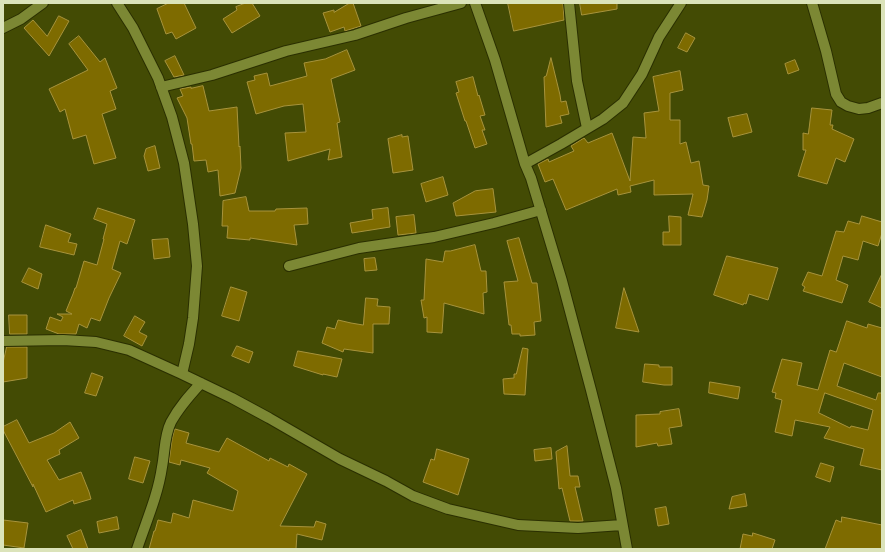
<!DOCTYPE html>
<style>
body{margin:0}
#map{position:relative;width:885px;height:552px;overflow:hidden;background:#434b04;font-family:Poppins,sans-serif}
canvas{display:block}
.frame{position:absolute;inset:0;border:4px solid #dbe3ba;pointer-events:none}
</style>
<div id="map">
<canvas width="885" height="552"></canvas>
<div class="frame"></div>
</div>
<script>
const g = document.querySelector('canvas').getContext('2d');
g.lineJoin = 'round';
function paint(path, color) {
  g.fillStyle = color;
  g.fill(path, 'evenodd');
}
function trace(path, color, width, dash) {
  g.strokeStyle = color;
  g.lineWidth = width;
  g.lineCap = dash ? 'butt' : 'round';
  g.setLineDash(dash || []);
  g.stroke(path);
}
const building = new Path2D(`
 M169 3H184L196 28 176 39 172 32 166 34 157 9Z
 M246 3H252L260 16 232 33 223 19 237 10 236 7Z
 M350 3H353L361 26 345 31 344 27 330 32 323 13 334 10V12Z
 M508 3H563L564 20 514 31Z
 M580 3H617V9L582 15Z
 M59 16 69 21 49 56 24 28 33 20 47 36Z
 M686 33 695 38 687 52 678 48Z
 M79 36 100 62 105 58 117 88 110 91 116 109 102 114 116 158 94 164 86 135 73 139 65 109 60 112 49 89 88 70 69 44Z
 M347 50 355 70 331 79 340 122 337 123 342 157 328 160 330 149 288 161 285 133 306 132 303 104 284 106 256 114 247 82 255 80 254 76 267 73 270 86 307 76 304 63 325 59Z
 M175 56 184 75 174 77 165 61Z
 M551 58 560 95 561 102 566 101 569 114 560 116 562 123 546 127 544 77 546 76Z
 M795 60 799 70 788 74 785 64Z
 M680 71 683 90 670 93V120H680V144L686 142 691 163 699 161 703 185 709 186 707 200 702 217 688 215 693 194 654 195V180L630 186 631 192 618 195 617 189 566 210 553 179 545 182 538 164 548 159 549 162 574 151 571 146 584 138 588 143 612 133 630 181 633 137 646 138 644 113 659 111 653 77Z
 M473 77 478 96 479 95 485 115 480 116 485 130H482L487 144 475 148 466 121H465L456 93 459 92 456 82Z
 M203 86 209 111 237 107 239 147 240 146 241 168 235 193 220 196 218 170 208 172 206 160 194 161 192 144H191L187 118 177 98 183 96 180 89 191 87V88Z
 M812 108 832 110 830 125H833L832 129 854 139 845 162 836 158 827 184 798 176 806 150H803V133L808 134Z
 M747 114 752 132 733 137 728 118Z
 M402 135V137L408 136 413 170 393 173 388 139Z
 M155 146 160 168 148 171 144 156 146 149Z
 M443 177 448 195 426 202 421 184Z
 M493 189 496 212 456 216 453 203 475 191Z
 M246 197 249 211H275L276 209 307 208 308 224 294 225 297 245 250 238V240L227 238 228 226H222L223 201Z
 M98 208 135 220 127 244 120 241 112 269 121 273 109 298 100 321 91 318 87 328 79 324 76 334H59L46 329 50 317 61 321 63 317 57 314H72L66 311 73 294 75 288H76L84 261 97 265 104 239H103L107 224 94 219Z
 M388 208 390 227 352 233 350 223 373 219 372 210Z
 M414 215 416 233 398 235 396 217Z
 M669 216 681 217V245H663V232H669Z
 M862 216 882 222V233L878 246 863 241 858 260 843 256 836 280 848 285 842 303 803 291 805 287 802 285 808 272 822 276 836 231 844 232 848 221 859 224Z
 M46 225 71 234 68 242 77 244 74 255 40 247Z
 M519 238 532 283H537L541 321 534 322 535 335 520 336V334H512L511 325H509L504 282 518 281 507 241Z
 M168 239 170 257 154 259 152 240Z
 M475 245 481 271H486L487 292 483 293 484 314 444 303 442 333 427 332V317L424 318 421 300H424L426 259 443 262 445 251H450Z
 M727 256 778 268 768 300 749 294 746 304 744 303 743 305 714 295Z
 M375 258 377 270 365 271 364 259Z
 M29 268 42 274 38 289 22 282Z
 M882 274V308L869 302Z
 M231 287 247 292 239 321 222 316Z
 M624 288 639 332 616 328Z
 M366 298 378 299 377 306 390 307 389 324H373V353L344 349 343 352 322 343 327 327 335 329 338 320 351 323 363 325Z
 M9 315H27V334H10Z
 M135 316 145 322 139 332 147 336 142 346 124 336Z
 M847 321 867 328 868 324 882 328V377L844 363 837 386 876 400 878 393H882V470L860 465 864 449 824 438 830 427 795 420 792 436 775 432 782 400 775 398 776 393 772 392 782 359 802 363 797 385 818 390 830 350 836 352ZM825 393 873 410 868 430 851 426 850 428 819 413Z
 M237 346 253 352 249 363 232 356Z
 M7 347H27V378L3 382V363Z
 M523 348 528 349 525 395 504 394 503 379 514 378V374H516Z
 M298 351 342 359 337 377 323 374V375L294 366Z
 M645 364 659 365V367H672V385H664L643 382Z
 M92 373 103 377 96 396 85 393Z
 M710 382 740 387 738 399 709 393Z
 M679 409 682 426 669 428 672 444 658 446 657 443 636 447V415L660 414V412Z
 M17 420 29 443 54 433 70 422 79 438 59 450 60 454 47 460 59 480 81 472 89 492 91 499 74 504 73 500 46 512 33 484V487L3 430V427Z
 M175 429 189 433 186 443 219 452 227 438 269 461 270 458 288 467 289 464 307 474 280 526 314 527 316 521 326 524 322 540 297 534 296 549H149L154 531H155L158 520 171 523 173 513 189 518 193 500 233 511 238 491 207 473 210 468 181 460 180 465 169 462 172 440Z
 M567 446 570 476H578L580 487H575L583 521H570L562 488 559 489 556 452Z
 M551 448 552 459 535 461 534 450Z
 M437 449 469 459 458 495 423 482 431 459 434 460Z
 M135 457 150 461 143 483 129 479Z
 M821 463 834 467 830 482 816 477Z
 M745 494 747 506 729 509 732 497Z
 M666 507 669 524 658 526 655 509Z
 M117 517 119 529 99 533 97 522Z
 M842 517 882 525V549H825L836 520 841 522Z
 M3 520 28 523 24 548 3 545Z
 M81 530 88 549H73L67 536Z
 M753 533 775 540 772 549H740L743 534 752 536Z`);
const minor = new Path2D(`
 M117 3 133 28 158 78 172 117 184 163 193 224 197 266 193 318 189 344 182 374
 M475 3 495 60 525 164 531 178 562 281 591 390 616 488 627 549
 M569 3 577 81 587 128
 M812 3 826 51 836 94 841 102 848 106 859 109 868 108 882 103
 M3 28 21 19 43 3
 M161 87 212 75 286 51 355 35 406 18 461 3
 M525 164 561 144 603 119 623 103 642 74 659 37 681 3
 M289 266 359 248 434 237 494 223 541 210
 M3 341 63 340 96 342 129 350 182 374 232 398 269 418 340 459 386 481 413 496 448 509 518 525 578 528 622 525
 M137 549C146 522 158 495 162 467 165 452 164 436 171 422 179 407 190 395 201 383`);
paint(building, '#7e6b00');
trace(building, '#a7933c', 1);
trace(minor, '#2a2f01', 12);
trace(minor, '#7c8834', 10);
</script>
